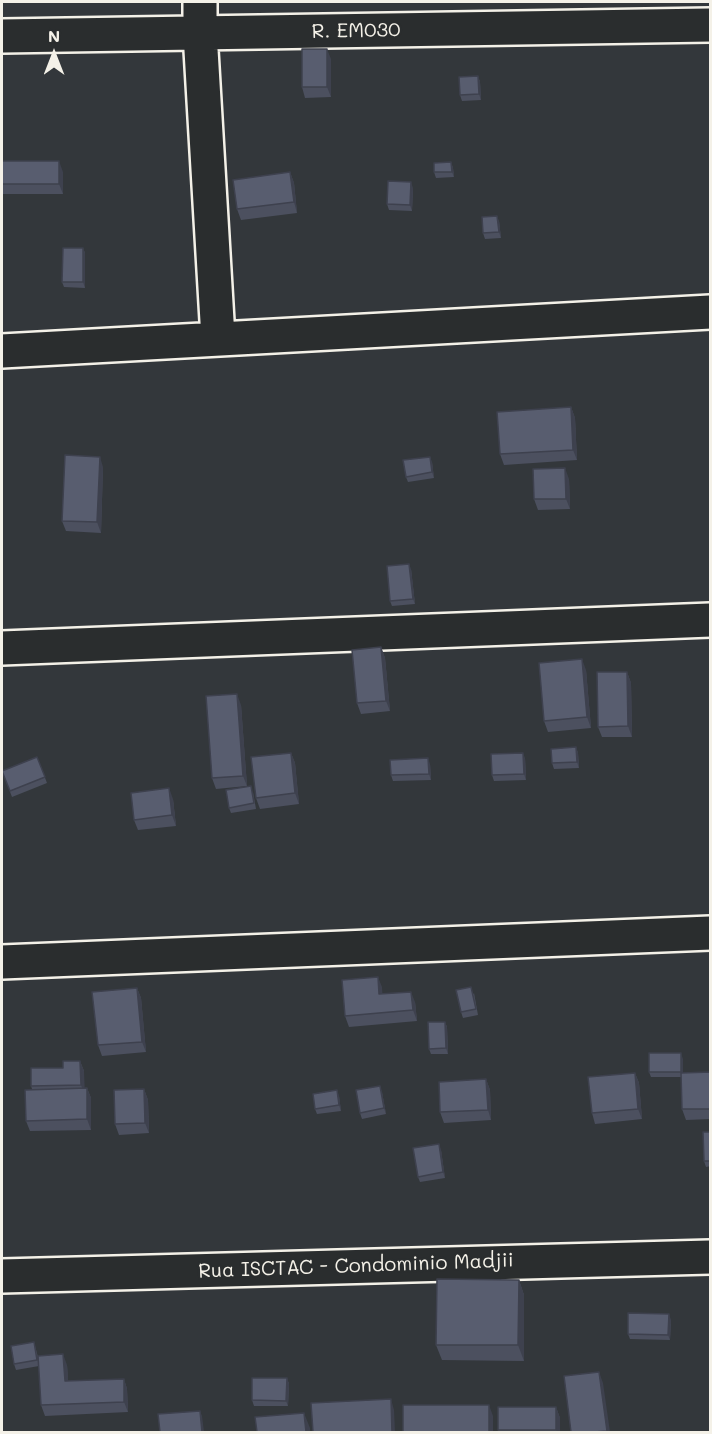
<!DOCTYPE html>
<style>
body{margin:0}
#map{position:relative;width:712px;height:1434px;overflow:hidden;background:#33373b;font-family:Mali,sans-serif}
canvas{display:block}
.frame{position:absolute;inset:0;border:3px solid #f4f1e8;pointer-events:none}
.north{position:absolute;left:24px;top:24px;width:60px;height:60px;-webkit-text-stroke:4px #2a2d2e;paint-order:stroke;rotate:0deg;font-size:16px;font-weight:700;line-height:24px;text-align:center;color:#f4f1e8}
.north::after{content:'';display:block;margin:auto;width:21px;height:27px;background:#f4f1e8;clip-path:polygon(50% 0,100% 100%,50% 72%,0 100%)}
</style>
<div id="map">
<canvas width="712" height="1434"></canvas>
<div class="frame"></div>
<div class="north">N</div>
</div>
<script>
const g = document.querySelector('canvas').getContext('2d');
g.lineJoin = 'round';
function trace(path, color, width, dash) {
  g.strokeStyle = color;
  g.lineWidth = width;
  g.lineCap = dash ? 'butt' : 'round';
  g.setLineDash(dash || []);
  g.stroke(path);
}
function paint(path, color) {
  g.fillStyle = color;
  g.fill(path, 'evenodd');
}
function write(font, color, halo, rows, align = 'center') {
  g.font = font + ' Mali,sans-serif';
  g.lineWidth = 4.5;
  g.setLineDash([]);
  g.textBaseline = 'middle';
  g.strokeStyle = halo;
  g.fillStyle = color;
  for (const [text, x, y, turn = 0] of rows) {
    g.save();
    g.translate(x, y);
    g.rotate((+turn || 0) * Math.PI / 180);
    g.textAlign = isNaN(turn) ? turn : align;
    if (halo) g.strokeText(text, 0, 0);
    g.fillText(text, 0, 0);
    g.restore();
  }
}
const street = new Path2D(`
 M200 2V33L218 338
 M2 36 710 25
 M2 351 710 312
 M2 648 710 620
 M2 962 710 933
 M2 1276 710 1257`);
const wall = new Path2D(`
 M331 59V97L305 98 302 87Z
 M478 76 480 82 481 100 462 101 460 95Z
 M2 161 63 172V194H2Z
 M451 162 453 168 454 177 436 178 434 172Z
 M290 172 294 183 297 213 241 220 237 209Z
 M413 188 412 211 389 210 387 204Z
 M499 221 501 238 485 239 483 233Z
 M83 248 85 253V288L64 287 62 282Z
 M571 407 575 418 577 460 504 465 500 454Z
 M432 462 434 478 408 482 406 477Z
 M103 467 101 533 66 531 62 521Z
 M569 479 570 509 538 510 534 499Z
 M411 569 415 604 392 606 390 601Z
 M381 647 385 658 390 711 361 714 357 703Z
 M586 670 591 728 548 732 544 721Z
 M627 672 631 683 632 737H602L598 727Z
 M241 705 247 786 216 789 212 778Z
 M576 747 578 753 579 768 554 769 552 763Z
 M291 753 295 763 299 804 260 809 256 798Z
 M37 757 47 783 12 797 2 771Z
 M525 758 526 780 494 781 492 775Z
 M430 764 431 780 393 781 391 775Z
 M253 792 256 809 231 813 229 808Z
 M173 799 176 826 138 830 134 820Z
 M382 987V994L415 1002 417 1021 349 1027 345 1016Z
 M137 988 141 998 146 1052 102 1056 98 1045Z
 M474 993 478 1015 463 1018 461 1012Z
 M445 1022 447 1027 448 1054H431L429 1049Z
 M683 1059V1073L711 1072V1119L686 1120 682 1109 681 1077H651L649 1072Z
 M80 1061 84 1071V1088H87L91 1098V1130L30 1131 26 1121 32 1089 31 1086 63 1068Z
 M635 1073 639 1083 642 1119 595 1124 592 1113Z
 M486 1079 490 1090 491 1120 444 1123 440 1112Z
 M144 1089 148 1100 149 1133 119 1135 115 1124Z
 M382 1092 386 1114 362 1119 360 1113Z
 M339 1096 341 1111 317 1114 315 1109Z
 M711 1132V1166L706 1167 704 1161Z
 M441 1150 445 1178 420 1182 418 1177Z
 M519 1280 524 1295V1361L442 1360 436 1345Z
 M671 1320 670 1340 630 1339 628 1334Z
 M34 1342 39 1361 67 1365 68 1381 124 1379 127 1389 128 1412 45 1416 41 1405 39 1366 16 1370 14 1364Z
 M287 1378 289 1384 288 1406H254L252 1400Z
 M556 1407 560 1418V1432H499L498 1430Z`);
const shadedWall = new Path2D(`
 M327 49 331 59V97L327 87Z
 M478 76 480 82 481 100 479 94Z
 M59 161 63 172V194L59 184Z
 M451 162 453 168 454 177 452 172Z
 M290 172 294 183 297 213 294 202Z
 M411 182 413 188 412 211 410 205Z
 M497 216 499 221 501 238 499 232Z
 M83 248 85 253V288L83 282Z
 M571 407 575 418 577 460 573 450Z
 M100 457 103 467 101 533 97 522Z
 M430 457 432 462 434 478 432 472Z
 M565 468 569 479 570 509 566 499Z
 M409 564 411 569 415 604 413 599Z
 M381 647 385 658 390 711 386 701Z
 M582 659 586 670 591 728 587 717Z
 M627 672 631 683 632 737 628 726Z
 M237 694 241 705 247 786 243 776Z
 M576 747 578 753 579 768 577 762Z
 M291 753 295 763 299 804 295 793Z
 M523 753 525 758 526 780 524 774Z
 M428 758 430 764 431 780 429 774Z
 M169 788 173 799 176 826 172 815Z
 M378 977 382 987 383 1005 379 994Z
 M137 988 141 998 146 1052 142 1042Z
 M411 992 415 1002 417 1021 413 1010Z
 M445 1022 447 1027 448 1054 446 1048Z
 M681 1053 683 1059V1077L681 1072Z
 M80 1061 84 1071 85 1096 81 1085Z
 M635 1073 639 1083 642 1119 638 1109Z
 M486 1079 490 1090 491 1120 488 1110Z
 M380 1086 382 1092 386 1114 384 1108Z
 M87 1088 91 1098V1130L87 1119Z
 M144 1089 148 1100 149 1133 145 1123Z
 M337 1090 339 1096 341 1111 339 1105Z
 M439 1144 441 1150 445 1178 443 1172Z
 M519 1280 524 1295V1361L518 1345Z
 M669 1314 671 1320 670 1340 668 1335Z
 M63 1354 67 1365 69 1392 65 1381Z
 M599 1372 603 1383 610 1432H608L607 1431Z
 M287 1378 289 1384 288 1406 286 1401Z
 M124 1379 127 1389 128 1412 124 1402Z
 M391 1399 394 1410 395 1432H392Z
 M489 1405 493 1416V1432H489Z
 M556 1407 560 1418V1432H557L556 1430Z
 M200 1411 202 1416 204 1432H202Z
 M304 1413 310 1428V1432H306Z`);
const building = new Path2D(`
 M302 49H327V87H302Z
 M478 76 479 94 460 95 459 77Z
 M2 161H59V184H2Z
 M451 162 452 172H434V163Z
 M290 172 294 202 237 209 233 180Z
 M388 181 411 182 410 205 387 204Z
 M497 216 499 232 483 233 482 217Z
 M63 248H83V282H62Z
 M571 407 573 450 500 454 497 412Z
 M65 455 100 457 97 522 62 521Z
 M430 457 432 472 406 477 403 460Z
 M565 468 566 499H534L533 469Z
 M409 564 413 599 390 601 387 566Z
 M381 647 386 701 357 703 352 650Z
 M582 659 587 717 544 721 539 663Z
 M597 672H627L628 726 598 727Z
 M237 694 243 776 212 778 206 696Z
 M576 747 577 762 552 763 551 749Z
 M291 753 295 793 256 798 251 757Z
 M523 753 524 774 492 775 491 754Z
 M37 757 45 777 10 791 2 771Z
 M428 758 429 774 391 775 390 760Z
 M251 786 254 803 229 808 226 790Z
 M169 788 172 815 134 820 131 793Z
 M378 977 379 994 411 992 413 1010 345 1016 342 980Z
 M471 987 476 1009 461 1012 456 990Z
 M137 988 142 1042 98 1045 92 992Z
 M428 1022H445L446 1048 429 1049Z
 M649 1053H681V1072H649Z
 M63 1061H80L81 1085 31 1086V1068H63Z
 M711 1072V1109H682L681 1073Z
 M635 1073 638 1109 592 1113 588 1077Z
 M486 1079 488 1110 440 1112 439 1082Z
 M380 1086 384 1108 360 1113 356 1090Z
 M87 1088V1119L26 1121 25 1090Z
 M144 1089 145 1123 115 1124 114 1090Z
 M337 1090 339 1105 315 1109 313 1094Z
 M703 1132H711V1161H704Z
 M439 1144 443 1172 418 1177 413 1148Z
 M437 1279 519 1280 518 1345H436Z
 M628 1313 669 1314 668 1335 628 1334Z
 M34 1342 37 1360 14 1364 11 1346Z
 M63 1354 65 1381 124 1379V1402L41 1405 38 1356Z
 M599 1372 607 1431 594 1432H571L564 1376Z
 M252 1378H287L286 1401 252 1400Z
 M391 1399 392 1432H313L311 1403Z
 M403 1405H489V1432H403Z
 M498 1407H556V1430H498Z
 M200 1411 202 1432H160L158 1414Z
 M304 1413 306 1432H257L255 1417Z`);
const streetNames = [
 ["R. EM030",356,31,-1],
 ["Rua ISCTAC - Condominio Madjii",356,1266,-2]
];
trace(street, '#f4f1e8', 38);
trace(street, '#2a2d2e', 33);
paint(wall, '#4c505f');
paint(shadedWall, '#3e414e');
paint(building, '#585d6f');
trace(building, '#3e414e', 1.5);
write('20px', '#f4f1e8', '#2a2d2e', streetNames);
</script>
